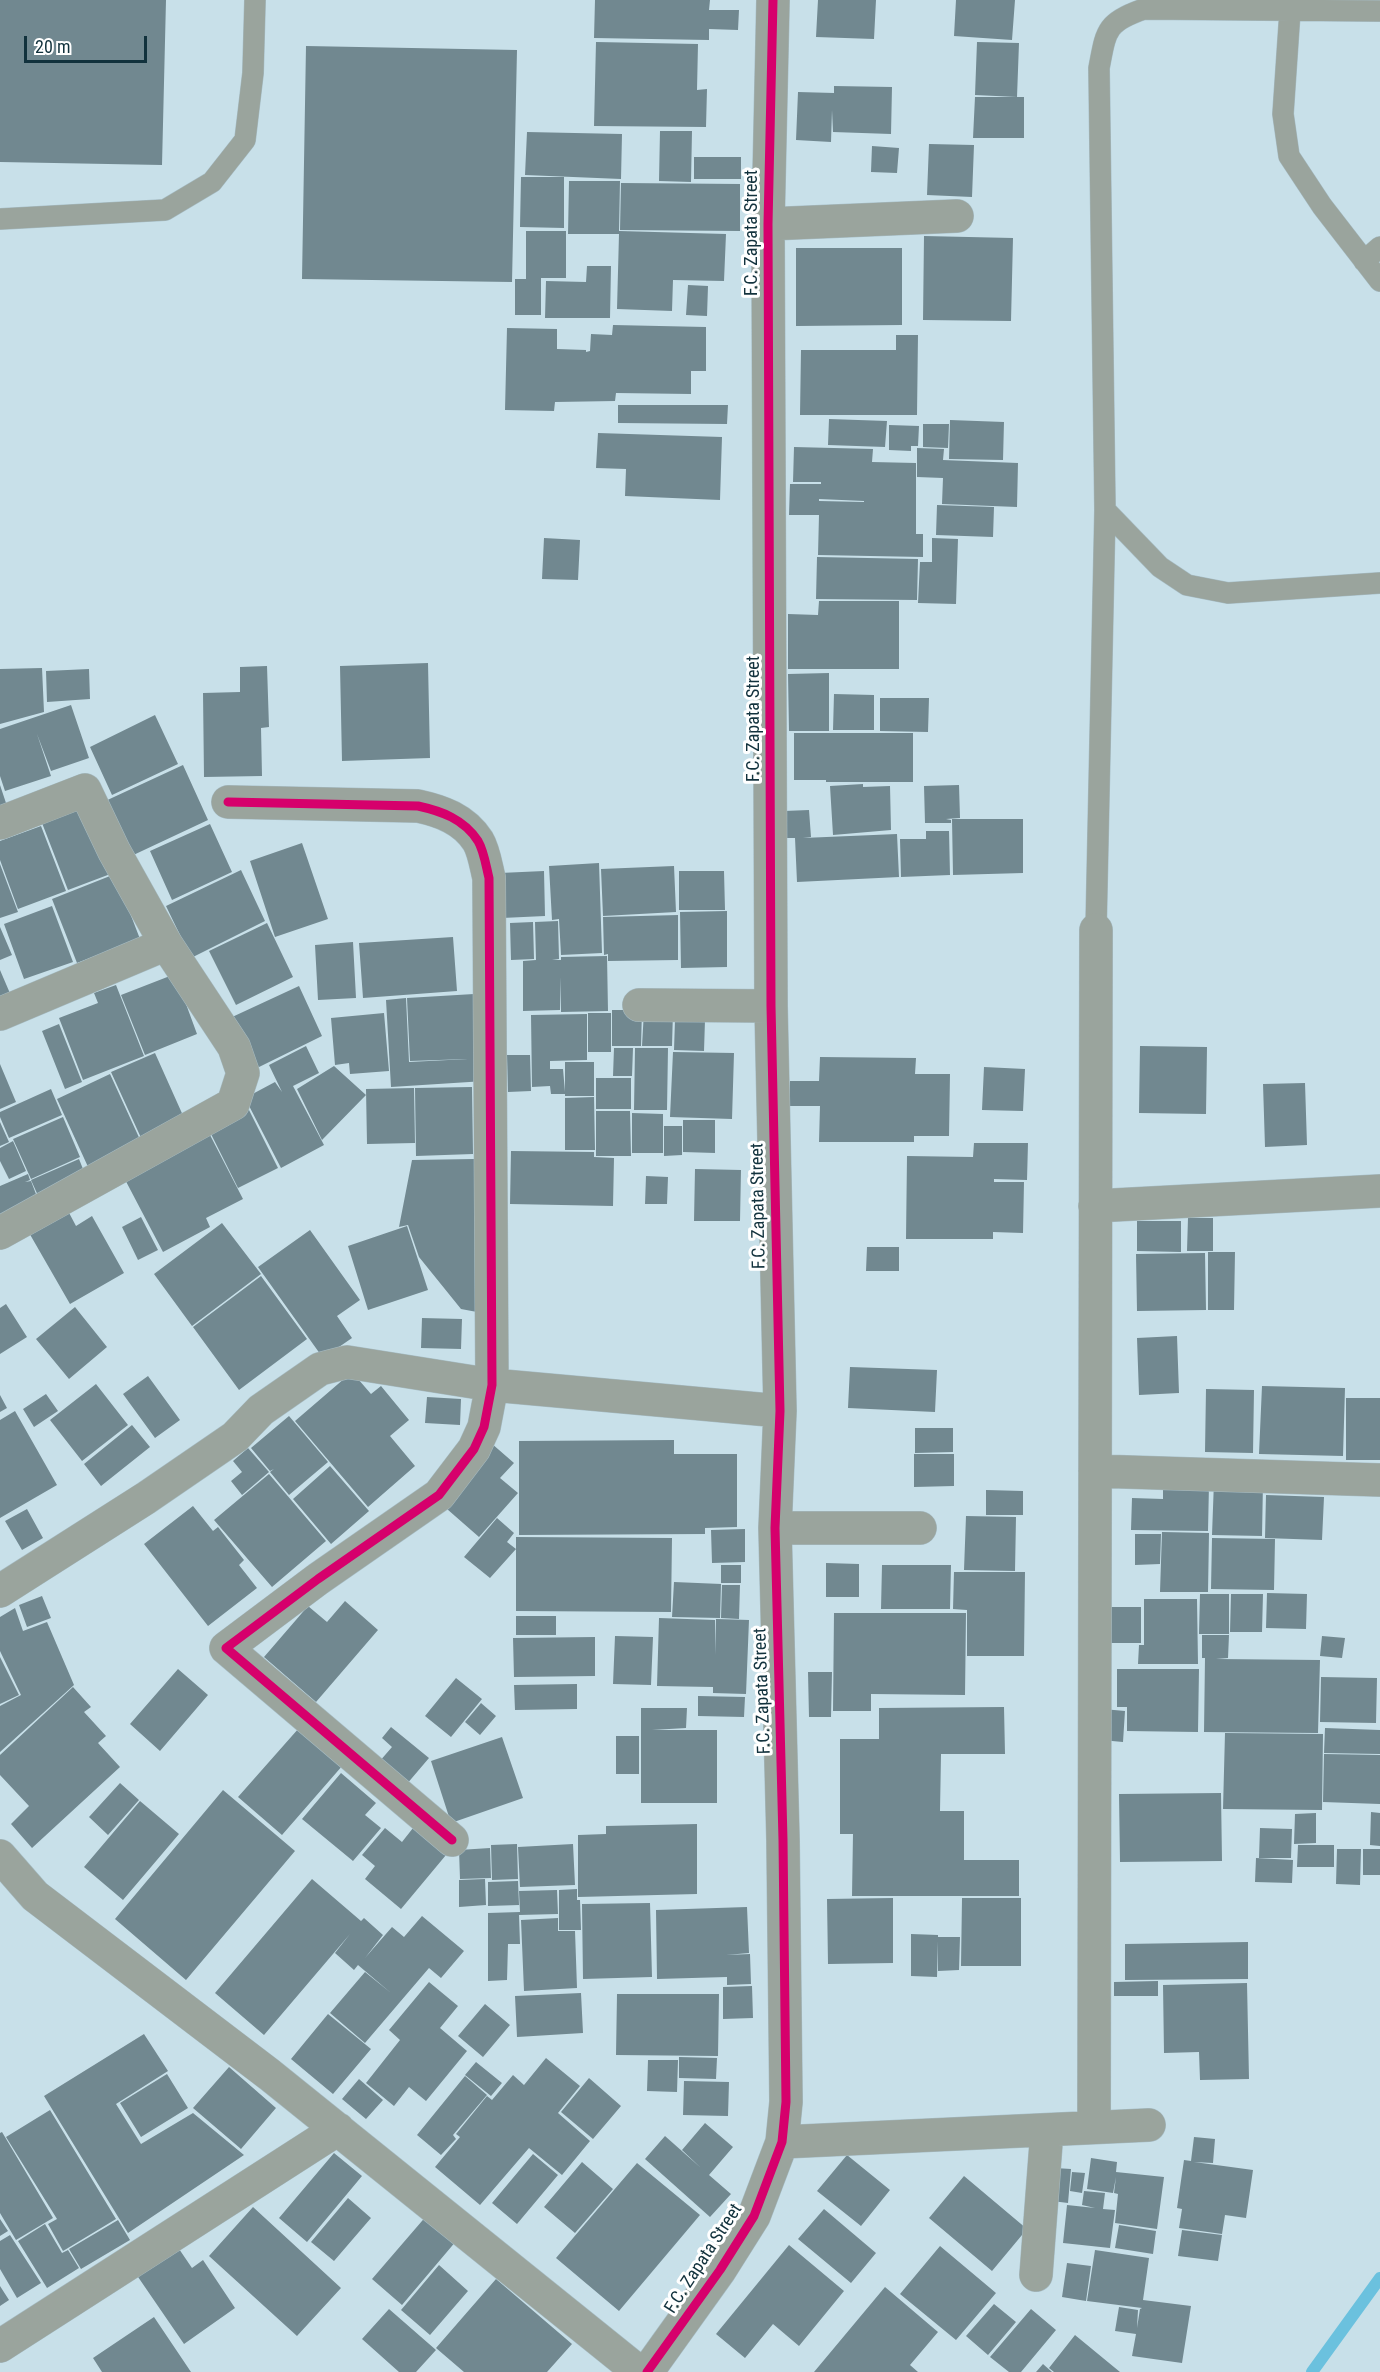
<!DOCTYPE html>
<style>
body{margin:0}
#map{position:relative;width:1380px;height:2372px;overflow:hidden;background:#c8e0e9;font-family:"Roboto Condensed",sans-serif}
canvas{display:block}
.scale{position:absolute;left:24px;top:36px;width:123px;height:27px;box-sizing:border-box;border:3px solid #12323d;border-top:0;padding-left:8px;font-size:18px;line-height:21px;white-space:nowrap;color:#12323d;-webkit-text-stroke:4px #fff;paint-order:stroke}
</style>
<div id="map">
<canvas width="1380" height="2372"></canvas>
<div class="scale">20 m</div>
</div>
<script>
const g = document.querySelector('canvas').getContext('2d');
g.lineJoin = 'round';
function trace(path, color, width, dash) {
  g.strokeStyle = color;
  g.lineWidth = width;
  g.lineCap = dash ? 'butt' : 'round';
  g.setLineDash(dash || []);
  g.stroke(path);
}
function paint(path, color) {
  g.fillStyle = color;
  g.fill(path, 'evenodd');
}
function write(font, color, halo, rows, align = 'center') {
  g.font = font + ' "Roboto Condensed",sans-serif';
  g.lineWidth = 6;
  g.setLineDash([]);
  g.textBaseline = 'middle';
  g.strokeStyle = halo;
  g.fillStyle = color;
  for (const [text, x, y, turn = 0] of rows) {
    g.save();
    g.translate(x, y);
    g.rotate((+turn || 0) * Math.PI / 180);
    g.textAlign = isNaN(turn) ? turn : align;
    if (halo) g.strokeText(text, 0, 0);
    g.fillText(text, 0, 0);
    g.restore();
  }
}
const stream = new Path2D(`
 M1312 2372 1380 2278`);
const building = new Path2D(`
 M0 0H166L162 165 0 162Z
 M595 0H710L709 10H739L738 30 709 29V40L594 38Z
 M818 0H876L874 39 816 37Z
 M956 0H1015L1012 40 954 36Z
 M596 42 698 44 697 90 707 89 706 127 594 126Z
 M977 42 1019 43 1017 97 975 95Z
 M306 46 517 50 512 282 302 279Z
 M834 86 892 87 891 134 833 132 832 110 831 142 796 140 798 92 834 93Z
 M975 97H1024V138H973Z
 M660 131H692L691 182 659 181Z
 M527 132 622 134 621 179 525 175Z
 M929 144 974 145 972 197 927 195Z
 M872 146 899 148 897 173 871 172Z
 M694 157H741V179H694Z
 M521 177H564V228L520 227Z
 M569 181H620L619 231 726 234 724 281 673 280 672 311 617 309 619 234H568Z
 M621 183 740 184V231L620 230Z
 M526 231H566V278H541V315H515V279H526Z
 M924 236 1013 238 1011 321 923 320Z
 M796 248H902V325L796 326Z
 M587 266H611L610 318H545L546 281 586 282Z
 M688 285 708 286 707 316 686 315Z
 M613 325 706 327V371H691V394L616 393 615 401 555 402 554 411 505 410 507 328 557 329V349L586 350V352L590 351 591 334 612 335Z
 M896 335H918L917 415H800L801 350H896Z
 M618 405H728L727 424 618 423Z
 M829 419 887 421 885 447 828 445Z
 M950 420 1004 422 1003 460 949 459Z
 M923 424H949L948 448 923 447Z
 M889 425 919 426 918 446H911V451L889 450Z
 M598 433 722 437 720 500 625 496 626 469 596 468Z
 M794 447 873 449 872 462 916 463V534H923V557L818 555 819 515H789L790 484H821V482H793ZM819 499 864 501V502L819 501Z
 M917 448 944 449 943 460 1018 463 1017 507 942 504 943 478 917 477Z
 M937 505 994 507 993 537 936 535Z
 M544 538 580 540 578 580 542 579Z
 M932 538 958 539 956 604 918 603 920 562H932Z
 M817 557 918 559 917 600 816 599Z
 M819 601H899V669H788V614L818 615Z
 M428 663 430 758 342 761 340 666Z
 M267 666 269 727 261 728 262 776 204 777 203 693 240 692V667Z
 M42 668 44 712 0 724V669Z
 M89 669 90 699 47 702 46 671Z
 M829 673V731H789L788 674Z
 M834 694 874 695V730H833Z
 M880 698H929L928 732 880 731Z
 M71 705 89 758 51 771 37 734 51 776 5 791 0 776V729Z
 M155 715 178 764 112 795 90 747Z
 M794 733H913V782H826V780H794Z
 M183 765 208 820 127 858 101 803Z
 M863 784V787L890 786 891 830 833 835 830 786Z
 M0 785 8 809 0 812Z
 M959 785 960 818 946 819 951 820V823H925L924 786Z
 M86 805 113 873 68 890 42 823Z
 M809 810 811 837 803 838 897 834 899 877 797 882 795 838H785L784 811Z
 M952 819H1023V873L953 875Z
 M210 824 232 872 172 900 150 851Z
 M41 826 66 891 18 909 0 860V841Z
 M926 831H949L950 875 901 877 900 839H926Z
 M302 843 328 919 275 937 250 861Z
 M599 863 602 953 561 955 559 919 552 920 549 866Z
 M0 864 18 912 0 918Z
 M674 866 676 912 603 916 601 869Z
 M241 870 265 921 191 958 166 906Z
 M544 871 545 916 502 918 500 873Z
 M679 871H724L725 910H679Z
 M115 874 140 939 77 963 52 899Z
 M52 906 73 962 24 979 4 924Z
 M727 911V967L681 968 680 912Z
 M678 915V960L608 961V954L604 955 603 917Z
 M558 921 559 959 552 960H561V957L607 956 608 1011 561 1012V977L560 1010 523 1011V961L536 960 535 922Z
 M533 922 534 959 511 960 510 923Z
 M267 923 293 977 236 1005 209 951Z
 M0 927 12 955 0 960Z
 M453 937 457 991 363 998 359 943Z
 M353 942 356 998 318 1000 315 945Z
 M0 970 12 998 0 1003Z
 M175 974 197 1034 145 1055 121 995Z
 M116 985 144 1056 83 1080 59 1018 98 1003 94 993Z
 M299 986 322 1036 255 1069 230 1018Z
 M474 994 485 1081 391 1087 386 1000 406 998 409 1062 468 1059 410 1061 407 998Z
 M612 1010H642L641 1046H612Z
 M644 1011H673L672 1046H642Z
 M384 1013 389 1071 350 1074 349 1063 335 1065 331 1018Z
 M588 1013H611V1052H588Z
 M587 1014V1060L550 1061V1069H563L565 1092V1062H594V1096H565V1094H551L550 1086 532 1087 531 1015Z
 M675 1020H705L704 1051 674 1050Z
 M59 1024 82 1082 65 1089 42 1031Z
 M306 1046 319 1073 293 1086 324 1145 281 1168 245 1098 275 1082 282 1092 269 1065Z
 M1140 1046 1207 1047 1206 1114 1139 1113Z
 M614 1048H633L632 1076H613Z
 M635 1048H668L667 1110H634Z
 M673 1052 734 1053 732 1119 670 1117Z
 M155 1053 185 1120 142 1140 111 1072Z
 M507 1055H530L531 1091 508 1092Z
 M820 1057 916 1058 915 1074H950L949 1136H914V1142H819L820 1106H789L790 1081H819Z
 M0 1064 16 1102 0 1109Z
 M334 1066 366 1095 322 1140 297 1089Z
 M984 1067 1025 1069 1023 1111 982 1110Z
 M110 1074 142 1144 89 1169 57 1099Z
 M596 1078H631V1109H596Z
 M1305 1083 1307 1145 1265 1147 1263 1084Z
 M472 1087 473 1154 416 1156 415 1088Z
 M414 1088 415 1143 367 1144 366 1089Z
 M51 1089 62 1115 9 1138 0 1117V1112Z
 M594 1097 595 1150H565V1098Z
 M248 1108 278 1168 238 1188 208 1128Z
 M596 1111H630L631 1156H596Z
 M632 1113 663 1114V1153H632Z
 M63 1117 80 1157 31 1179 13 1139Z
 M683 1120H715V1153L683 1152Z
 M0 1122 9 1142 0 1146Z
 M664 1126H682V1155L664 1156Z
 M210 1135 243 1199 206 1218 210 1227 163 1252 120 1170Z
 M13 1141 26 1171 9 1179 0 1161V1148Z
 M974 1143H1028L1027 1180 994 1179V1182H1024L1023 1233 993 1232V1239H906L907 1156 973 1157Z
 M511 1151 594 1152V1157L614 1158 613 1206 510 1204Z
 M79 1159 87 1179 40 1200 31 1180Z
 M474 1159 477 1312 461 1309 419 1257 408 1225 399 1227 412 1160Z
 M695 1169 741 1170 740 1221H694Z
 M28 1174 30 1180 25 1182 31 1181 39 1202 0 1218V1186Z
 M646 1176 668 1177 667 1204H645Z
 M67 1209 76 1226 92 1216 124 1273 70 1304 28 1231Z
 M141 1217 158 1250 138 1260 122 1227Z
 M1188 1218H1213V1251H1187Z
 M1137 1221H1181V1252L1137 1251Z
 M222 1223 261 1274 192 1326 154 1274Z
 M407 1226 428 1290 368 1310 348 1246Z
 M310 1230 360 1300 337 1316 352 1338 323 1358 258 1267Z
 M867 1247H899V1271H866Z
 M1208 1252H1235L1234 1310H1208Z
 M1205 1253 1206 1310 1137 1311 1136 1254Z
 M261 1276 307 1339 239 1390 193 1327Z
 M6 1304 27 1337 0 1354V1308Z
 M75 1307 107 1347 69 1379 36 1339Z
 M422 1318 462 1319 461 1349 421 1348Z
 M1177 1336 1179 1393 1139 1395 1137 1338Z
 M850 1367 937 1370 935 1412 848 1408Z
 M352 1372 371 1394 381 1386 409 1420 390 1436 415 1466 368 1507 295 1421Z
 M148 1376 180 1420 155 1438 123 1394Z
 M96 1384 128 1425 82 1461 50 1420Z
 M1262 1386 1345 1388 1343 1456 1259 1454Z
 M1206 1389 1254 1390 1253 1453 1205 1452Z
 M46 1394 58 1411 34 1427 23 1409Z
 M0 1395 7 1408 0 1412Z
 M427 1397 461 1399 460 1425 425 1423Z
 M1346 1398H1380V1460H1346Z
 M15 1411 57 1485 0 1518V1420Z
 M289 1416 328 1462 289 1495 270 1472 274 1469 270 1471 251 1448Z
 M132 1425 150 1447 101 1486 84 1464Z
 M915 1428H953V1452L915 1453Z
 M674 1440V1454H737V1527L705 1528V1534L519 1535V1441Z
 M491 1443 514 1463 500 1478 518 1493 479 1537 439 1502Z
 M248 1448 269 1472 242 1495 231 1481 242 1472 233 1461Z
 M914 1454H954V1486L914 1487Z
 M330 1466 369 1511 331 1544 293 1499Z
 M269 1474 326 1541 272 1587 214 1520Z
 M1214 1481 1263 1482 1262 1536 1212 1535Z
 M1163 1483 1209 1484 1208 1531 1131 1530 1132 1498 1163 1499Z
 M986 1490 1023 1491V1515H986Z
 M1266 1495 1324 1497 1322 1540 1265 1538Z
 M193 1506 213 1531 218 1527 244 1560 239 1565 257 1588 208 1626 144 1544Z
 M27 1509 43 1538 22 1550 5 1521Z
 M966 1516 1016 1517 1015 1571 964 1570Z
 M497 1518 514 1533 507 1542 516 1549 490 1578 464 1557Z
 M745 1529V1562L712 1563 711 1530Z
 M1162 1532 1209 1533 1208 1592H1160Z
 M1135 1534H1161L1160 1564 1135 1565Z
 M516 1537 672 1538 671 1612 516 1611Z
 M1212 1538 1275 1539 1274 1590 1211 1589Z
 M826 1563 859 1564V1597H826Z
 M721 1565H741V1583H721Z
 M882 1565H951L950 1609H881Z
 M954 1572H1025L1024 1656H967V1610L953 1609Z
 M674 1582 721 1584 720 1618 672 1617Z
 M722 1585H740L739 1619 721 1618Z
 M1267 1593 1307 1594 1306 1629 1266 1628Z
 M1200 1594H1229V1634H1199Z
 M1231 1594H1263L1262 1632H1230Z
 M42 1596 51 1618 27 1627 19 1605Z
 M1144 1599H1197L1198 1664H1138L1139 1645H1144Z
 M345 1601 378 1630 316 1702 264 1657 308 1606 327 1622Z
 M1102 1607H1141V1643H1101Z
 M15 1608 23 1631 47 1622 74 1685 0 1752V1706L21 1695 0 1651V1617Z
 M834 1613H966L965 1695 871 1694V1711H833Z
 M516 1616H556V1635H516Z
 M659 1618 715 1620V1655L716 1619 749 1620 746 1694 713 1693V1687L657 1686Z
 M1202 1635H1229L1228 1658 1216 1659 1320 1660 1318 1733 1204 1732 1205 1658H1202Z
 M615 1636 653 1637 651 1685 613 1684Z
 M1322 1636 1345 1638 1342 1658 1320 1656Z
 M595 1637V1676L514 1677 513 1638Z
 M0 1657 19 1695 0 1704Z
 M178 1669 208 1695 160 1751 130 1724Z
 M1117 1669H1199L1198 1732 1127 1731V1707H1117Z
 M808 1672H832L831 1717H809Z
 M1321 1677 1377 1678 1376 1723 1320 1722Z
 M456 1678 482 1699 451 1737 425 1716Z
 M577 1684V1709L515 1710 514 1685Z
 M73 1687 91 1707 84 1712 106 1736 98 1743 120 1767 32 1848 11 1824 29 1806 0 1775V1755Z
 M698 1696 745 1697 744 1717 698 1716Z
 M481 1703 496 1716 480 1735 465 1722Z
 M1004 1707 1005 1754H941L940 1811H964V1860H1019V1896H852L853 1834H840V1739H879V1708Z
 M641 1708H687L686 1728 652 1730H717V1803H641Z
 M1103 1709 1125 1711 1123 1742 1101 1740Z
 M391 1727 429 1758 406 1785 379 1762 392 1747 382 1738Z
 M299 1728 343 1765 282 1835 238 1797Z
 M1325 1728 1380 1730V1754L1324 1753Z
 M1225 1733 1323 1734 1322 1810 1223 1809Z
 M616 1736H639V1774H616Z
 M502 1737 523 1798 451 1823 431 1761Z
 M1324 1754 1380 1755V1804L1323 1802Z
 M341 1773 376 1803 365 1815 381 1828 353 1861 302 1819Z
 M120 1783 139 1800 108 1835 89 1817Z
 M223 1790 295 1851 186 1980 115 1919Z
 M1221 1793 1222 1861 1120 1862 1119 1794Z
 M140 1801 179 1834 123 1900 84 1867Z
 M1371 1812 1380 1813V1846L1370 1845Z
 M1316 1813V1843L1294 1844 1295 1814Z
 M697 1824V1894L578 1897V1835L606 1834V1826Z
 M385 1828 402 1842 413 1828 446 1855 401 1909 365 1879 375 1866 362 1855Z
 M1260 1828 1292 1829 1291 1858H1259Z
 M517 1844 518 1879 492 1880 491 1845Z
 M573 1844 575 1885 520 1887 518 1847Z
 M1298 1845H1334V1867H1297Z
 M490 1848 491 1878 460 1879 459 1850Z
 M1337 1849H1361L1360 1885 1336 1884Z
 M1363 1849H1380V1875H1363Z
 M1256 1858 1293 1860 1292 1883 1255 1882Z
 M312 1879 361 1921 364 1918 383 1935 365 1958 392 1927 404 1937 422 1916 464 1951 441 1978 429 1968 365 2043 330 2013 365 1972 391 1993 358 1965 354 1970 335 1953 350 1934 264 2035 215 1993Z
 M485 1879 486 1905 459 1907V1880Z
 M518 1881 519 1905 488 1906V1882Z
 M577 1889V1900H580L581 1930H559V1890Z
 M557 1890 558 1914 519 1915 520 1944H508L507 1980 488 1981V1913L520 1912 519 1891Z
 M893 1898V1963L828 1964 827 1899Z
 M962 1898H1021V1966H961Z
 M650 1903 652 1977 583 1979 582 1904Z
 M747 1907 749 1953 726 1955 750 1954 751 1984 727 1985V1977L657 1979 656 1910Z
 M558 1918V1931H575L577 1988 524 1991 521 1920Z
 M911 1934 938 1935V1937H960L959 1970 938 1971V1941L937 1977 911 1976Z
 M1248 1942V1979L1125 1980V1944Z
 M1158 1981V1996H1114V1982Z
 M429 1982 458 2006 440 2028 467 2051 426 2101 409 2087 394 2106 366 2083 400 2040 389 2030Z
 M1247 1983 1249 2079 1200 2080 1199 2052 1164 2053 1163 1985Z
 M752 1986 753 2018 723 2019V1987Z
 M581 1993 583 2033 517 2037 515 1996Z
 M617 1994H719L718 2056 616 2055Z
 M485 2004 510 2025 483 2057 458 2036Z
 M328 2014 371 2049 333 2094 291 2059Z
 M144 2034 168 2071 116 2104 141 2144 193 2113 244 2155 128 2233 44 2096Z
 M679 2057 717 2058 716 2079 679 2078Z
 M546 2058 580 2086 558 2113 590 2141 562 2175 529 2148 480 2205 435 2167 460 2137 456 2134 487 2096 492 2100 513 2075 524 2085Z
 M648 2060H678L677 2092 647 2091Z
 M476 2062 502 2083 491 2096 465 2075Z
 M229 2067 276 2108 241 2149 193 2108Z
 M167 2074 188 2108 141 2137 120 2103Z
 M465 2076 487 2095 453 2135 456 2139 441 2155 417 2135Z
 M589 2078 621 2106 593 2139 561 2112Z
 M359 2079 383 2100 366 2119 342 2099Z
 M684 2081 729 2082 728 2116 683 2115Z
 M50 2110 116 2219 63 2251 48 2224 57 2219 6 2137Z
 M705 2123 733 2147 709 2175 731 2194 710 2217 645 2159 665 2136 701 2168 682 2150Z
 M2 2132 53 2218 16 2240 0 2213V2133Z
 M1194 2137 1215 2139 1213 2163 1194 2162 1253 2170 1246 2218 1225 2215 1222 2234 1179 2228 1182 2209 1177 2208 1184 2160 1191 2161Z
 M334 2153 362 2176 307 2242 279 2218Z
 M533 2154 558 2175 517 2224 492 2203Z
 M847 2155 890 2190 861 2226 817 2191Z
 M1091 2158 1117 2162 1116 2172 1164 2177 1157 2229 1115 2223 1118 2194 1114 2193 1116 2177 1113 2193 1087 2189Z
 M582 2162 613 2189 575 2233 544 2207Z
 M637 2163 700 2215 619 2311 556 2258Z
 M1055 2168 1071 2169 1068 2203 1052 2201Z
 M1072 2172 1085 2173 1082 2193 1070 2191Z
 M964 2176 1027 2229 992 2271 929 2218Z
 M1084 2191 1105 2193 1103 2209 1115 2210 1110 2248 1063 2243 1067 2205 1095 2208 1082 2205Z
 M348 2198 371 2218 334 2261 311 2242Z
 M253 2207 341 2288 297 2336 209 2256Z
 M824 2209 876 2253 851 2283 798 2239Z
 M428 2214 457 2240 402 2305 372 2279Z
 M0 2219 8 2231 0 2236Z
 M118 2220 130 2240 81 2269 69 2249Z
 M45 2224 62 2253 68 2250 79 2268 47 2288 18 2241Z
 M1119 2225 1156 2231 1153 2254 1115 2248Z
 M1182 2230 1222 2235 1218 2261 1178 2256Z
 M10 2235 41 2283 17 2298 0 2269V2241Z
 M789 2245 844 2291 799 2346 773 2324 745 2358 716 2334Z
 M177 2246 192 2268 203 2260 235 2308 184 2344 136 2274Z
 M940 2246 996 2293 956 2340 900 2294Z
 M1095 2250 1149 2258 1143 2300 1191 2306 1182 2363 1132 2356 1136 2334 1115 2331 1119 2307 1138 2310 1137 2328 1140 2309 1142 2308 1087 2301Z
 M1067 2263 1091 2266 1086 2301 1062 2297Z
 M439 2265 468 2291 430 2335 401 2310Z
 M496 2279 572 2344 547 2372H464L436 2348Z
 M0 2286 9 2300 0 2306Z
 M885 2287 938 2332 910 2365 918 2372H814Z
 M994 2304 1016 2322 988 2355 966 2336Z
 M389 2309 436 2350 416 2372H399L362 2339Z
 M1031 2309 1056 2330 1021 2372H1009L990 2357Z
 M154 2317 191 2372H102L93 2358Z
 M1075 2335 1120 2372H1054L1049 2368Z
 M1043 2364 1052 2372H1036Z`);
const service = new Path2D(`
 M1290 11 1283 114 1289 156 1322 206 1380 281
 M0 219 165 210 212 182 245 140 253 73 255 0
 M1364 261 1380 247
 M1105 510 1160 567 1187 585 1228 593 1380 583
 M1096 930 1105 510 1099 68C1106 32 1105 22 1144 9L1380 11`);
const minor = new Path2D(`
 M768 224 957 216
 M228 802 418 806C441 811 464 819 478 841 484 851 486 866 489 878L492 1385 484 1427 474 1449 439 1495 318 1579 226 1648 452 1840
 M0 823 85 790 114 851 166 944 234 1047 243 1073 233 1104 0 1233
 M639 1005 771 1006
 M0 1014 166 944
 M1095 1206 1380 1191
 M1095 1471 1380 1480
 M775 1528H920
 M0 1591 146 1498 235 1437 261 1410 320 1369 347 1362 492 1385 780 1411
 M0 1856 35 1896 270 2075 639 2372
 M1094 2127 1096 930
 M782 2142 1149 2125
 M1036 2275 1047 2130
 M0 2346 338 2129
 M647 2372 720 2270 754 2216 782 2142 786 2102 783 1840 775 1528 780 1411 771 1006 768 224 773 0`);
const cycleway = new Path2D(`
 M228 802 418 806C441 811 464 819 478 841 484 851 486 866 489 878L492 1385 484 1427 474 1449 439 1495 318 1579 226 1648 452 1840
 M647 2372 720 2270 754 2216 782 2142 786 2102 783 1840 775 1528 780 1411 771 1006 768 224 773 0`);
const streetNames = [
 ["F.C. Zapata Street",752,233,-90],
 ["F.C. Zapata Street",754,719,-90],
 ["F.C. Zapata Street",759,1206,-91],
 ["F.C. Zapata Street",763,1691,-92],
 ["F.C. Zapata Street",704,2259,-57]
];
trace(stream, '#6bc1de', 12);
paint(building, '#718890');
trace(service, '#a6bcc4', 22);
trace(minor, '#a6bcc4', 34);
trace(service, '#9aa49d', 21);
trace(minor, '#9aa49d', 33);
trace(cycleway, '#d6006c', 9);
write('18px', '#12323d', '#fff', streetNames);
</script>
